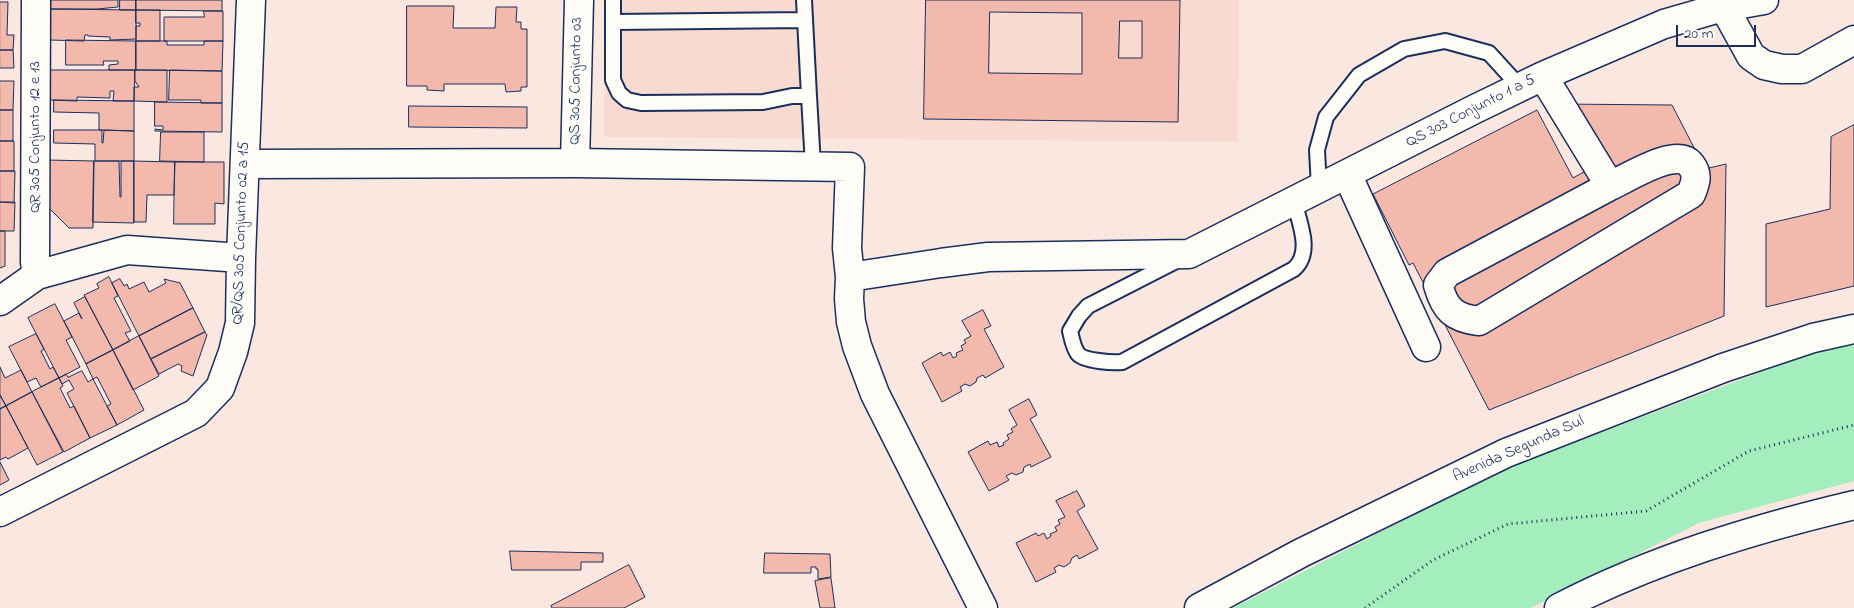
<!DOCTYPE html>
<style>
body{margin:0}
#map{position:relative;width:1854px;height:608px;overflow:hidden;background:#fae8e0;font-family:"Indie Flower",sans-serif}
canvas{display:block}
.scale{position:absolute;left:1676px;top:25px;width:80px;height:22px;box-sizing:border-box;border:2px solid #1b2f5e;border-top:0;padding-left:6px;font-size:15px;line-height:18px;white-space:nowrap;color:#1b2f5e;-webkit-text-stroke:4px #fdfcf7;paint-order:stroke}
</style>
<div id="map">
<canvas width="1854" height="608"></canvas>
<div class="scale">20 m</div>
</div>
<script>
const g = document.querySelector('canvas').getContext('2d');
g.lineJoin = 'round';
function paint(path, color) {
  g.fillStyle = color;
  g.fill(path, 'evenodd');
}
function trace(path, color, width, dash) {
  g.strokeStyle = color;
  g.lineWidth = width;
  g.lineCap = dash ? 'butt' : 'round';
  g.setLineDash(dash || []);
  g.stroke(path);
}
function write(font, color, halo, rows, align = 'center') {
  g.font = font + ' "Indie Flower",sans-serif';
  g.lineWidth = 4;
  g.setLineDash([]);
  g.textBaseline = 'middle';
  g.strokeStyle = halo;
  g.fillStyle = color;
  for (const [text, x, y, turn = 0] of rows) {
    g.save();
    g.translate(x, y);
    g.rotate((+turn || 0) * Math.PI / 180);
    g.textAlign = isNaN(turn) ? turn : align;
    if (halo) g.strokeText(text, 0, 0);
    g.fillText(text, 0, 0);
    g.restore();
  }
}
const built = new Path2D(`
 M605 0H1239L1238 142 604 137Z`);
const green = new Path2D(`
 M1854 345V481L1699 523 1531 608H1233L1497 472 1819 350Z`);
const building = new Path2D(`
 M50 0H118V7L97 9H51Z
 M120 0H136V10H120Z
 M136 0H222V11L136 10Z
 M926 0H1180L1178 122 924 119ZM990 12 1082 13V74L989 73ZM1120 21H1142V58H1119Z
 M0 2H8L7 35H14L13 50H0Z
 M407 6H454L453 28H495L496 7H517L516 22H521V29H527V87H521V91L506 92 505 84H444V91L427 90V86H407Z
 M50 9 136 10V39L110 40V37L88 36V35H85L84 41 50 40Z
 M136 10H160V41H136V26H140V23H136Z
 M204 11H223V41H164V17H204Z
 M66 40 136 41V70H109V65L118 64V61H103L104 65H66Z
 M136 41H167V45H204V41H223L222 71 136 70Z
 M0 50H13L14 68H0Z
 M50 70H135L134 101H113L114 91H110V98L77 97V101L49 100Z
 M135 70H167V102L134 101V87H139L135 81Z
 M170 70 222 71V103H201V100H169Z
 M0 81H14L13 110H0Z
 M54 100 134 101V131L99 130V113L54 112Z
 M155 102 222 103V132L155 131V129L163 130V126H155Z
 M1558 104 1672 105 1705 169 1726 164 1724 316 1489 410 1413 263 1409 265 1373 194 1537 110 1573 178 1591 168Z
 M409 106 527 107V128L409 127Z
 M0 110H13V141H0Z
 M1854 125V286L1766 307V224L1830 209 1831 137Z
 M54 130H102V143H103L104 130 134 131V161H95V144L54 143Z
 M161 132H204V162L160 161Z
 M0 141H14V171H0Z
 M47 160 94 161 93 228H69L47 206Z
 M94 161H119L120 197H121V161H134V223L93 222Z
 M134 161 175 162 174 195H147L146 222H134Z
 M175 162H224V204L215 203V224H174Z
 M0 171H15L14 203 0 202Z
 M0 202H15L14 231H0Z
 M0 231H5V266L0 268Z
 M109 277 118 296 114 298 131 331 125 333 130 341 113 350 84 295 99 288 97 284Z
 M120 279 124 286 127 284 129 289 144 282 149 292 166 283 164 279 180 283 193 308 139 336 112 283Z
 M85 297 113 350 86 364 64 321 79 313 82 319 74 303Z
 M55 304 72 337 66 340 80 367 59 378 28 318Z
 M193 308 205 332 151 359 139 336Z
 M983 310 991 326 984 329 1004 367 985 378 983 375 977 378 976 382 970 386 965 384 960 387 962 391 942 402 922 363 941 352 943 356 950 352 953 358 957 356 956 353 963 350 961 346 966 343 964 340 971 336 962 321Z
 M205 332 207 335 193 376 181 371 182 366 178 364 159 374 151 359Z
 M36 334 44 349 41 351 50 369 53 367 59 378 41 387 36 378 27 382 9 347Z
 M139 336 159 376 133 390 113 350Z
 M113 350 144 410 117 425 107 406 111 404 97 377 93 379 86 364Z
 M0 367 5 378 21 370 32 392 6 406 0 395Z
 M82 371 88 382 93 379 117 425 90 438 67 393 74 389 69 380 62 384 59 378 66 374 68 377Z
 M59 378 63 386 60 388 70 408 74 406 90 438 64 452 32 392Z
 M32 392 63 452 37 465 6 406Z
 M0 395 6 406 0 409Z
 M1029 399 1037 415 1030 419 1051 457 1031 467 1030 464 1024 467 1023 472 1016 475 1012 473 1006 476 1009 480 989 491 968 452 988 441 990 445 997 442 999 447 1004 445 1003 443 1009 439 1007 435 1013 432 1011 429 1017 425 1009 410Z
 M6 406 28 448 8 459 6 457 0 460V409Z
 M0 462 9 480 0 485Z
 M1077 491 1085 506 1077 511 1098 549 1079 559 1077 555 1072 558 1070 563 1064 567 1059 565 1054 568 1056 572 1036 582 1016 543 1036 533 1038 536 1044 533 1047 539 1051 536 1050 534 1057 531 1055 527 1060 524 1058 520 1065 517 1056 501Z
 M510 551 603 553V562H581V570H512Z
 M765 553 830 554 831 577 818 579V569H816V567H811V573H764Z
 M629 565 645 597 624 608H552L551 606Z
 M831 578 835 608H820L815 581Z`);
const path = new Path2D(`
 M1365 608 1433 560 1508 524 1646 511 1749 451 1854 425`);
const service = new Path2D(`
 M613 0V80L619 93 627 100 641 103 763 102 792 96H809L804 0
 M614 22 804 20
 M809 96 813 166
 M1319 188 1317 150 1326 117 1359 75 1404 49 1445 41 1489 53 1520 87
 M1178 260 1088 306 1079 316 1070 331C1072 339 1073 347 1078 354 1084 361 1113 363 1122 362L1294 269C1313 252 1299 222 1294 201`);
const minor = new Path2D(`
 M36 0 35 262 37 275
 M1724 7 1751 56 1764 65 1782 69H1802L1854 40
 M1543 76 1610 186 1447 273 1438 285C1445 310 1454 318 1479 321L1691 194C1695 184 1699 175 1691 165 1677 146 1628 178 1610 186
 M575 163 579 0
 M245 164 575 163 850 167 847 248 850 277 849 299 851 322 857 346 875 394 983 608
 M1347 174 1426 347
 M850 277 941 263 988 257 1189 254 1475 109 1543 76 1664 24 1719 8 1764 0
 M0 301 37 275 127 250 241 258
 M0 512 196 413 220 388 233 352 240 323 241 258 251 0`);
const secondary = new Path2D(`
 M1199 608 1301 553 1506 453 1723 368 1813 338 1854 329
 M1559 608C1651 560 1753 529 1854 505`);
const streetNames = [
 ["QS 305 Conjunto 03",577,81,-89],
 ["QS 303 Conjunto 1 a 5",1471,112,-27],
 ["QR 305 Conjunto 12 e 13",36,137,-90],
 ["QR/QS 305 Conjunto 02 a 15",242,233,-88],
 ["Avenida Segunda Sul",1519,450,-24]
];
paint(built, '#f8dad0');
paint(green, '#a4edbc');
paint(building, '#f3b9ac');
trace(building, '#1b2f5e', 1);
trace(service, '#1b2f5e', 18);
trace(minor, '#1b2f5e', 31);
trace(secondary, '#1b2f5e', 31);
trace(path, '#1b2f5e', 3, [1, 4]);
trace(service, '#fdfcf7', 14);
trace(minor, '#fdfcf7', 28);
trace(secondary, '#fdfcf7', 28);
write('16px', '#1b2f5e', '#fdfcf7', streetNames);
</script>
